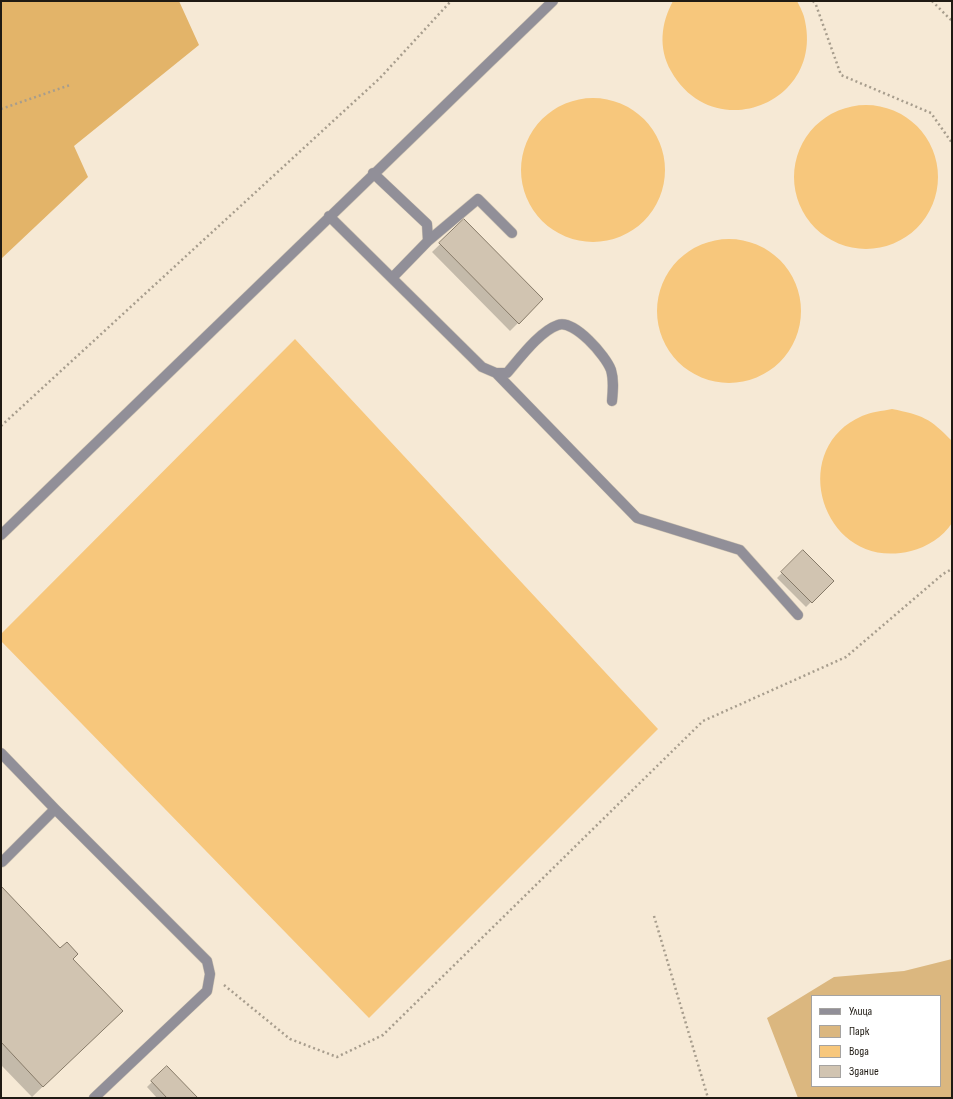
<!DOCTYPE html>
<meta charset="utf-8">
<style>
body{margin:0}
#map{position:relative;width:953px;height:1099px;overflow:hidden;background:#f6e9d5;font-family:"Sofia Sans Condensed",sans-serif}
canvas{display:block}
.frame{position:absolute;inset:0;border:2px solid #1f1a13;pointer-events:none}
.legend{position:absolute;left:811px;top:995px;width:130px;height:92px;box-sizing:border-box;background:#fff;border:1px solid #a5a3a1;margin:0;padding:5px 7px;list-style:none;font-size:12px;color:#1f1a13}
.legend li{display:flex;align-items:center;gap:8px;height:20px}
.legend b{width:20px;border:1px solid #a5a3a1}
</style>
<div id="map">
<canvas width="953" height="1099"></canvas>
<div class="frame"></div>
<ul class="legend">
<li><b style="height:5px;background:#918f98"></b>Улица</li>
<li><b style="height:11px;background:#dbb77f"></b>Парк</li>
<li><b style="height:11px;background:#f7c77c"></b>Вода</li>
<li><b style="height:11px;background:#d1c4b1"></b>Здание</li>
</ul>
</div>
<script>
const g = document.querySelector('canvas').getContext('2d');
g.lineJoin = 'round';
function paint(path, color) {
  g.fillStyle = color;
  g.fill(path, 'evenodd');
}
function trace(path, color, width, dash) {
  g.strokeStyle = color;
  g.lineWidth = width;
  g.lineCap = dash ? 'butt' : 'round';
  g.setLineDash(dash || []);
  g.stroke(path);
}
const green = new Path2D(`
 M952 959V1098H798L767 1018 834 977 904 971ZM812 996H940V1086H812Z`);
const forest = new Path2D(`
 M1 1H179L199 45 74 146 88 177 1 259Z`);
const water = new Path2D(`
 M673 1H797C800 7 804 14 805 21 823 104 713 146 671 71 658 48 661 23 673 1Z
 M521 170a72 72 0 1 1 144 0a72 72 0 1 1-144 0Z
 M794 177a72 72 0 1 1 144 0a72 72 0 1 1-144 0Z
 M657 311a72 72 0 1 1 144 0a72 72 0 1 1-144 0Z
 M295 339 658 729 369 1018 1 641V634Z
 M892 409C922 415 930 418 952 441V523C943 537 927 547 911 551 824 573 784 450 862 416 871 412 882 411 892 409Z`);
const shadow = new Path2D(`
 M464 221 542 299 510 331 432 252Z
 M803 552 832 581 806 607 777 578Z
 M1 888 72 960 110 1022 32 1097 1 1065Z
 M167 1067 197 1098H157L147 1087Z`);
const building = new Path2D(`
 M464 219 543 299 519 324 439 243Z
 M803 550 834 581 812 603 781 572Z
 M1 886 60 948 67 942 78 954 73 959 123 1011 43 1087 1 1042Z
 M167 1066 198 1098H167L151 1081Z`);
const path = new Path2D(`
 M813 1 816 5 841 75 931 113 952 143
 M932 1 952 21
 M1 109 70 85
 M1 426 380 78 451 1
 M654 916 708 1098
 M224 985 290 1039 337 1057 383 1035 703 721 846 657 943 574 952 569`);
const minor = new Path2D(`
 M373 173 427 224 428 241 392 278
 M329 216 482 367 496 373H507C520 358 540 331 558 325 574 319 606 356 611 370 614 380 613 390 612 401
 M428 241 478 199 512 233
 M496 373 637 518 740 550 798 615
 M1 535 553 1
 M1 753 55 809 207 961 210 974 207 991 94 1098
 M2 862 55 809`);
paint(green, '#dbb77f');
paint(forest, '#e3b469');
paint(water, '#f7c77c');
paint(shadow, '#0003');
paint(building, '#d1c4b1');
trace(building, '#867a68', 1);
trace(minor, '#cfc4b2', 11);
trace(path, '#a79d8d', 2.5, [2, 3]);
trace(minor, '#918f98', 10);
</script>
